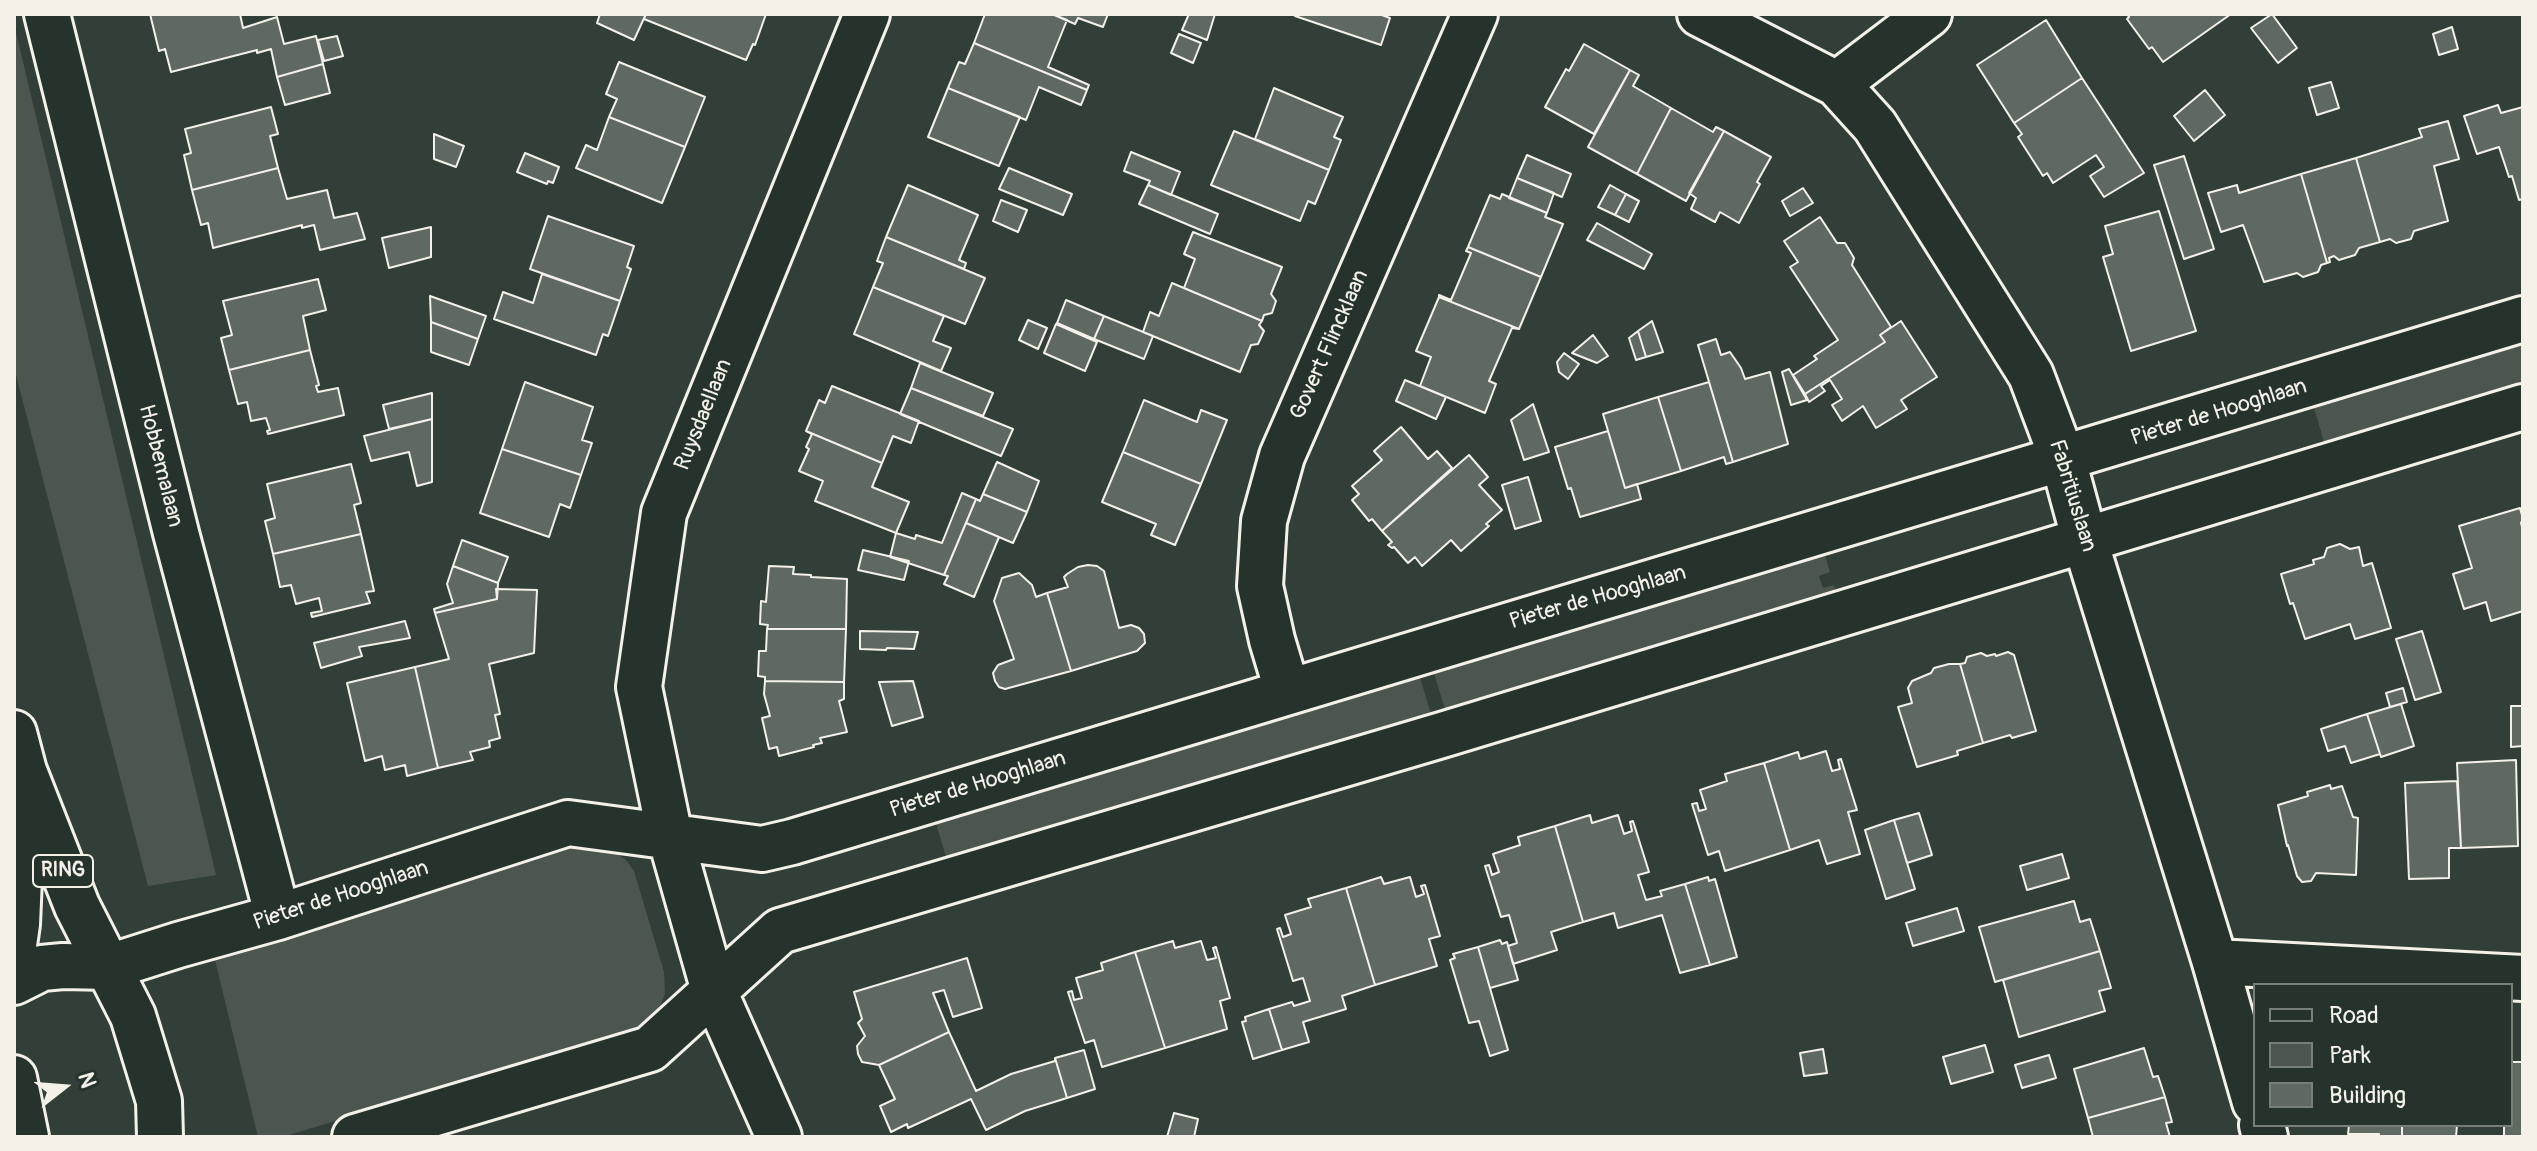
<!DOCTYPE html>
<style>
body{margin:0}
#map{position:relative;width:2537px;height:1151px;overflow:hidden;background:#323e38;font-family:Pangolin,sans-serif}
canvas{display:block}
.frame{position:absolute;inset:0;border:16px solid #f4f1e8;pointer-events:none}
.legend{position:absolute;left:2253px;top:983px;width:260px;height:144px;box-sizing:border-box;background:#26332d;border:2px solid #787f78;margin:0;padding:10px 14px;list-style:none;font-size:24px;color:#f4f1e8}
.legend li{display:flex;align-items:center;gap:16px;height:40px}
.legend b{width:40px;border:2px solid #787f78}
.north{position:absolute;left:24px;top:1047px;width:80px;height:80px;-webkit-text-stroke:6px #26332d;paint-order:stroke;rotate:73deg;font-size:22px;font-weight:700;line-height:32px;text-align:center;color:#f4f1e8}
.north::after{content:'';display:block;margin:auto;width:28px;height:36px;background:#f4f1e8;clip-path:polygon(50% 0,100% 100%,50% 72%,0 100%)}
</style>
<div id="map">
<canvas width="2537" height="1151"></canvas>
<div class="frame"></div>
<ul class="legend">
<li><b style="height:10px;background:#26332d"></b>Road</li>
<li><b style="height:22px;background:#4c564f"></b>Park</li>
<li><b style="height:22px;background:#5f6861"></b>Building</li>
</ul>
<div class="north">N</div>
</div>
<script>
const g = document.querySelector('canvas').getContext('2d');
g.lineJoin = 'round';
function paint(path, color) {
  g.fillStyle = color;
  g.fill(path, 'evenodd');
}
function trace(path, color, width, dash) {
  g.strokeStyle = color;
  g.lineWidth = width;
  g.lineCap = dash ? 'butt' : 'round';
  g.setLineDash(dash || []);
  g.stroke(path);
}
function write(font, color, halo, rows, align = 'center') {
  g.font = font + ' Pangolin,sans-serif';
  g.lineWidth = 6;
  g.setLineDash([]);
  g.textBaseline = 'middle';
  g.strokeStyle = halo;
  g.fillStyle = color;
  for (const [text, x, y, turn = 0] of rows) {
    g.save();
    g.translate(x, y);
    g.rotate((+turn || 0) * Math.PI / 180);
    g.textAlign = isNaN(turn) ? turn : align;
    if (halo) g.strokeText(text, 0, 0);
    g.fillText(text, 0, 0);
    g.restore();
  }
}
const green = new Path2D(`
 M14 24 216 875 148 886 14 367Z
 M2523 337V385L2325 445 2312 401Z
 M1823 549 1830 572 1819 576 1823 588 1834 585 1835 591 1445 709 1432 667Z
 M1418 671 1431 714 947 860 934 817Z
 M577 846 610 848 627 861 634 871 664 972 665 994 661 1004 649 1022 629 1033 282 1137H258L214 956Z`);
const building = new Path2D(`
 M150 14H240L243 28 277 17 284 44 316 36 323 64 277 77 271 49 257 53V50L171 72 165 49 159 51Z
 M600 14H646L634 40 597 23Z
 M646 14H766L755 45 753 44 746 60 644 19Z
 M985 14H1052L1067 20 1048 67 1089 85 1087 90 974 43Z
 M1052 14H1108L1103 27 1078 18 1075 24Z
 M1189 14H1215L1207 40 1182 30Z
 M1296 14H1379L1390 18 1381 45 1295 16Z
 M2127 14H2231L2163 62 2152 47 2149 49 2127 19 2129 17Z
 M2272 14 2297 48 2278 63 2251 28Z
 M2046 20 2082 78 2014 123 1977 65Z
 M2452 27 2458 49 2439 55 2433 34Z
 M1179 34 1201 43 1193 63 1171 53Z
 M337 36 343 56 324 61 318 40Z
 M974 43 1087 90 1081 105 1039 87 1026 120 948 88 959 62 965 64Z
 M1584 44 1630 70 1594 134 1545 107 1566 69 1569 71Z
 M619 62 705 97 685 147 609 117 617 99 606 94Z
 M323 64 330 93 285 105 277 77Z
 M1630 70 1639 75 1633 86 1671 108 1637 174 1588 147Z
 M2082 78 2144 173 2104 197 2090 176 2104 167 2096 155 2053 183 2047 173 2043 176 2018 137 2022 134 2014 123Z
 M2331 82 2339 108 2317 115 2309 88Z
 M948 88 1020 117 999 166 928 137Z
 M1274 88 1343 117 1334 137 1341 140 1329 170 1255 139Z
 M2205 90 2225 115 2194 141 2174 116Z
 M2498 105 2501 113 2523 107V199L2519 200 2512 176 2509 177 2499 147 2477 154 2464 116Z
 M271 107 278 134 270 136 278 168 192 190 184 155 191 153 185 129Z
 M1671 108 1713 132 1716 127 1724 131 1686 201 1637 174Z
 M609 117 685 147 662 203 576 168 586 145 597 150Z
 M2448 121 2459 159 2434 166 2448 221 2414 231 2411 239 2396 243 2390 239 2380 242 2356 158 2422 137 2419 129Z
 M1234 131 1329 170 1315 204 1308 201 1300 221 1211 185Z
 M1724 131 1771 157 1757 182 1760 184 1739 223 1720 212 1715 222 1691 209 1696 198 1689 193Z
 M434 134 464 146 456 167 434 159Z
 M1131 152 1180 172 1171 195 1148 185 1150 181 1124 171Z
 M525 153 559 167 553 183 548 181 547 184 517 172Z
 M1527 155 1571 174 1562 197 1517 178Z
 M2184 156 2214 249 2184 259 2154 165Z
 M2356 158 2380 242 2359 248 2355 255 2339 260 2334 256 2329 258 2330 262 2327 263 2301 174Z
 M278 168 287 199 327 190 334 218 357 213 365 239 320 250 314 225 302 228V225L213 248 208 223 201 225 192 190Z
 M1009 168 1072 194 1063 215 999 189Z
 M2301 174 2327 263 2321 265 2318 272 2303 277 2297 273 2264 282 2243 225 2221 232 2208 193 2237 185 2239 193Z
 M1517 178 1554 193 1547 213 1509 198Z
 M908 185 978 215 959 260 966 263 964 269 886 237Z
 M1148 185 1218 214 1210 234 1139 204Z
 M1610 185 1626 194 1615 215 1598 207Z
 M1803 188 1813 203 1790 216 1782 201Z
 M1502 194 1547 213 1545 217 1563 224 1541 277 1468 247 1490 195 1500 199Z
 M1626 194 1639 201 1629 222 1615 215Z
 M1001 200 1027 210 1018 232 993 221Z
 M2159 211 2196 331 2131 351 2103 257 2113 254 2105 226Z
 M548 216 634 246 627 267 631 269 620 301 530 269Z
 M1820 217 1837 243H1845L1854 258 1852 265 1891 327 1880 335 1885 342 1805 394 1793 375 1817 359 1814 356 1838 340 1790 267 1798 262 1784 241Z
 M1597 223 1652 254 1644 269 1587 240Z
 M431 227V257L389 268 382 238Z
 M1193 232 1282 267 1271 294 1276 301 1272 313 1264 315 1262 321 1184 288 1195 259 1184 254Z
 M886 237 985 278 965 324 873 287 883 263 877 261Z
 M1468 247 1541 277 1519 329 1439 297V295L1451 300 1471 253 1466 251Z
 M542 274 620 301 608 336 603 334 596 355 494 319 503 292 533 303Z
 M318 279 326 310 303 316 310 350 229 370 221 338 232 335 223 301Z
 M1172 283 1262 321 1259 325 1264 331 1258 344 1251 345 1240 372 1143 332 1150 312 1159 316Z
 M873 287 944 316 933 341 951 348 941 371 854 334Z
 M430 296 486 316 478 339 431 322Z
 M1439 297 1519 329 1512 328 1489 381 1496 384 1485 413 1420 386 1431 357 1416 351Z
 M1066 300 1104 316 1094 339 1057 323Z
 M1104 316 1153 336 1144 359 1094 339Z
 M1028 320 1047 328 1038 349 1019 340Z
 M1652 321 1663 352 1646 357 1638 331Z
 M1901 321 1937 377 1901 400 1907 409 1876 428 1863 406 1842 421 1832 405 1842 399 1830 380 1821 386 1825 391 1809 402 1805 394 1808 392 1885 342 1880 335Z
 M431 322 478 339 469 365 431 352Z
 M1056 324 1097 342 1085 371 1044 353Z
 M1638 331 1646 357 1636 360 1629 338Z
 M1593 335 1608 356 1597 363 1572 353Z
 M1716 339 1721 355 1730 352 1741 368 1745 379 1770 372 1788 444 1733 462 1698 345Z
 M310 350 319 385 316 386 318 392 338 388 344 415 268 434 267 431 270 430 266 418 251 421 247 402 238 404 229 370Z
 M1564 353 1579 364 1568 379 1559 372 1557 362Z
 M920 363 993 393 983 416 911 388Z
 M1789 369 1807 400 1791 405 1782 372Z
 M1405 380 1446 397 1436 419 1396 401Z
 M525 382 593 407 582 440 592 443 581 475 502 449Z
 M1709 382 1733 462 1726 464 1724 457 1681 471 1658 397Z
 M832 386 919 421 911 443 893 436 882 463 806 431 819 400 825 403Z
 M911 388 1013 429 1001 456 900 414Z
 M432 393V419L389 429 383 405Z
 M1658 397 1681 471 1625 488 1603 414Z
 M1144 400 1197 422 1201 410 1227 420 1201 484 1123 452Z
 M1533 404 1549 452 1524 460 1511 420Z
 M432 419V482L417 486 409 452 371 461 364 436Z
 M1401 427 1428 459 1437 451 1452 468 1382 531 1372 519 1369 521 1352 500 1359 494 1352 486 1382 460 1374 451Z
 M806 431 882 463 872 487 909 502 896 533 815 501 823 481 799 471 809 449 806 447 812 434Z
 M1608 431 1625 488 1637 484 1641 499 1580 517 1571 488 1568 489 1555 447Z
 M502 449 581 475 570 508 560 504 549 537 480 513Z
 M1123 452 1201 484 1175 545 1151 535 1156 524 1102 502Z
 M1469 455 1488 477 1479 485 1502 510 1486 524 1489 526 1461 551 1451 540 1422 566 1415 557 1408 563 1394 547 1392 548 1388 545 1392 542 1382 531Z
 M997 462 1039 481 1027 512 983 494Z
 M351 464 361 503 354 505 361 534 273 554 265 521 275 518 267 484Z
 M1528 477 1541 521 1515 529 1502 485Z
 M962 493 976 499 944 575 890 557 896 533 915 539 916 535 942 543Z
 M983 494 1027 512 1013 543 966 523 976 499 980 501Z
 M2520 508 2523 519 2521 523 2523 531V611L2491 621 2486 602 2464 609 2453 574 2472 568 2459 526Z
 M966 523 999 537 974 597 944 584 948 576 944 575Z
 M361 534 374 591 366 592 370 603 312 617 311 613 322 611 319 598 296 604 291 585 280 587 273 554Z
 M462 540 508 557 498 583 453 566Z
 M2340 544 2350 549 2359 547 2363 566 2372 563 2391 628 2355 639 2350 624 2305 639 2293 603 2290 604 2281 574 2314 564 2313 560 2324 557 2327 548Z
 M863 550 909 561 904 580 858 570Z
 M1088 565 1097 566 1104 571 1119 628 1131 625 1139 628 1144 634 1145 643 1137 651 1071 671 1047 593 1068 587 1064 577 1067 574 1078 567Z
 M453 566 498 583 497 599 435 613 434 609 453 603 447 584Z
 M769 566 794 567 793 574 811 575V577L847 579 846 629H767L768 625 760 624 761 601 766 602Z
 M1019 573 1032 585 1036 597 1047 593 1071 671 1005 689 999 687 995 681 993 673 998 665 1014 659 994 601 1002 578Z
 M496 589 537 590 534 653 489 664 500 714 495 715 500 738 489 741 490 747 470 752 473 760 438 768 415 667 449 659 435 613 497 599Z
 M405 621 410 638 359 647 362 656 321 668 314 643Z
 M767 629H846L844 682 765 681V677L758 676 759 651H766Z
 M860 631 918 632 914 649 887 648 886 650 860 649Z
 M2422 631 2441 692 2415 700 2396 639Z
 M2008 652 2014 655 2036 731 2012 738 2010 735 1983 743 1960 664 1965 663 1967 657 1981 653 1987 656 1995 654 1996 656Z
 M1949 664H1960L1983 743 1957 751 1958 755 1917 767 1898 707 1912 703 1908 688 1912 681 1931 673 1934 668Z
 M415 667 438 768 407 776 405 765 385 770 382 756 365 761 347 683Z
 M765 681 844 682V699L839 701 847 732 820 738 822 743 813 745 814 747 779 756 777 747 769 749 762 718 770 716 764 694Z
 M913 681 923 717 892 726 879 682Z
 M2403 688 2407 702 2390 707 2386 693Z
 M2401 704 2414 746 2381 757 2367 714Z
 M2511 706H2523V746L2511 747Z
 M2367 714 2380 754 2351 763 2345 746 2328 751 2321 729Z
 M1826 751 1832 771 1840 769 1838 760 1841 759 1857 810 1848 812 1860 854 1827 864 1819 840 1790 850 1764 763 1798 752 1800 759Z
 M2516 760 2518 846 2461 848 2457 763Z
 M1764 763 1790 850 1725 871 1719 851 1708 855 1692 804 1697 803 1699 811 1706 809 1700 790 1727 781 1725 774Z
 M2457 781 2461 848H2449V878L2409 879 2405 783Z
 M2330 785 2331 789 2342 786 2353 817 2358 818 2356 875 2316 873 2311 881 2302 882 2297 876 2288 845 2287 846 2278 805 2308 796 2307 792Z
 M1919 813 1932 855 1907 863 1894 820Z
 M1590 815 1592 823 1618 815 1624 834 1632 831 1630 822 1633 821 1649 872 1638 875 1646 900 1662 896 1660 891 1685 884 1710 965 1680 973 1662 915 1618 928 1614 913 1583 922 1555 826Z
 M1894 820 1915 889 1886 899 1865 830Z
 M1555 826 1583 922 1551 932 1557 950 1513 964 1508 946 1517 943 1509 915 1501 917 1485 866 1489 865 1492 875 1499 872 1493 854 1520 845 1518 837Z
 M2062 854 2069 878 2027 890 2020 866Z
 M1381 877 1384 884 1410 877 1416 897 1424 894 1421 886 1425 885 1440 936 1429 939 1437 966 1375 985 1346 888Z
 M1708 877 1709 881 1715 879 1737 957 1710 965 1685 884Z
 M1346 888 1375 985 1342 996 1346 1009 1303 1022 1309 1042 1282 1050 1269 1009 1292 1002 1294 1006 1310 1001 1303 978 1293 981 1277 929 1280 928 1283 937 1291 934 1285 915 1311 907 1308 899Z
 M2074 901 2080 922 2090 919 2100 951 1995 982 1979 927Z
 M1957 908 1964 931 1913 946 1906 923Z
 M1500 940 1502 944 1507 942 1518 980 1490 988 1478 947Z
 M1173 941 1175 948 1201 941 1207 960 1216 958 1213 948 1216 947 1230 998 1220 1001 1227 1029 1165 1048 1135 952Z
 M1478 947 1508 1050 1490 1056 1479 1021 1469 1023 1450 960 1455 958 1453 954Z
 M2100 951 2111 988 2099 991 2105 1011 2019 1037 2003 980Z
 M1135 952 1165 1048 1102 1067 1094 1040 1085 1043 1068 992 1072 991 1074 1000 1082 998 1076 978 1103 970 1101 963Z
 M967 958 982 1008 953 1017 944 990 933 993 949 1032 879 1065 862 1062 858 1054 857 1046 865 1036 858 1023 862 1019 854 992Z
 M1269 1009 1282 1050 1253 1059 1242 1022 1246 1021 1245 1017Z
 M949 1032 976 1091 1011 1074 1055 1061V1058L1067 1098 1025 1111 986 1130 971 1099 908 1128 907 1124 891 1132 880 1106 895 1099 879 1065Z
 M1985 1045 1993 1072 1951 1084 1943 1057Z
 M2144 1048 2153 1077 2158 1076 2165 1097 2088 1118 2074 1069Z
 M1823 1049 1827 1073 1804 1076 1800 1053Z
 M1084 1050 1095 1089 1067 1098 1055 1058Z
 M2049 1055 2056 1078 2022 1088 2015 1065Z
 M2511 1062H2523V1137H2504V1125H2511Z
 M2165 1097 2172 1122 2166 1123 2170 1137H2093L2088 1118Z
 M1174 1113 1198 1119 1194 1137H1167Z
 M2349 1125H2402V1137H2379V1134H2348Z
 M2402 1125H2457L2456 1137H2402Z`);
const minor = new Path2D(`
 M47 14 176 533 278 917
 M1700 14 1837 84 1875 126 2031 375 2063 460 2085 541 2215 962 2255 1102
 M1837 84 1929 14
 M1287 690 1272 640 1260 586 1264 521 1282 456 1475 14
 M2215 962 2523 978
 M14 982 42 968 63 966 109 967 178 945 278 917 568 823 762 849 792 842C1368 665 1947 497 2523 319
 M2262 1125 2265 1137
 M355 1137 650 1049 780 931 1445 734 2523 407
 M779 1137 714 991 670 836 639 687 664 513 867 14`);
const primary = new Path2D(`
 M14 733 24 771 77 906 133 1016 159 1101 160 1137
 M14 945 17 924 23 786
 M14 1078 26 1137`);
const shields = [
 [63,871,60]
];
const shieldNames = [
 ["RING",63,871]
];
const streetNames = [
 ["Govert Flincklaan",1330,345,-66],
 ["Pieter de Hooghlaan",2219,413,-17],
 ["Ruysdaellaan",704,415,-68],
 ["Hobbemalaan",160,466,76],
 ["Fabritiuslaan",2072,496,73],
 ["Pieter de Hooghlaan",1598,598,-16],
 ["Pieter de Hooghlaan",978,785,-17],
 ["Pieter de Hooghlaan",341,896,-18]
];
paint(green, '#4c564f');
paint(building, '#5f6861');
trace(building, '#f4f1e8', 2);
trace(minor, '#f4f1e8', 50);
trace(primary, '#f4f1e8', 50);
trace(minor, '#26332d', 44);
trace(primary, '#26332d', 44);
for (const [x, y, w] of shields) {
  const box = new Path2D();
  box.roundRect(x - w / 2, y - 16, w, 32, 6);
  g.fillStyle = '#26332d';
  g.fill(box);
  trace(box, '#f4f1e8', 2);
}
write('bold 20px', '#f4f1e8', null, shieldNames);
write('22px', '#f4f1e8', '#26332d', streetNames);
</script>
